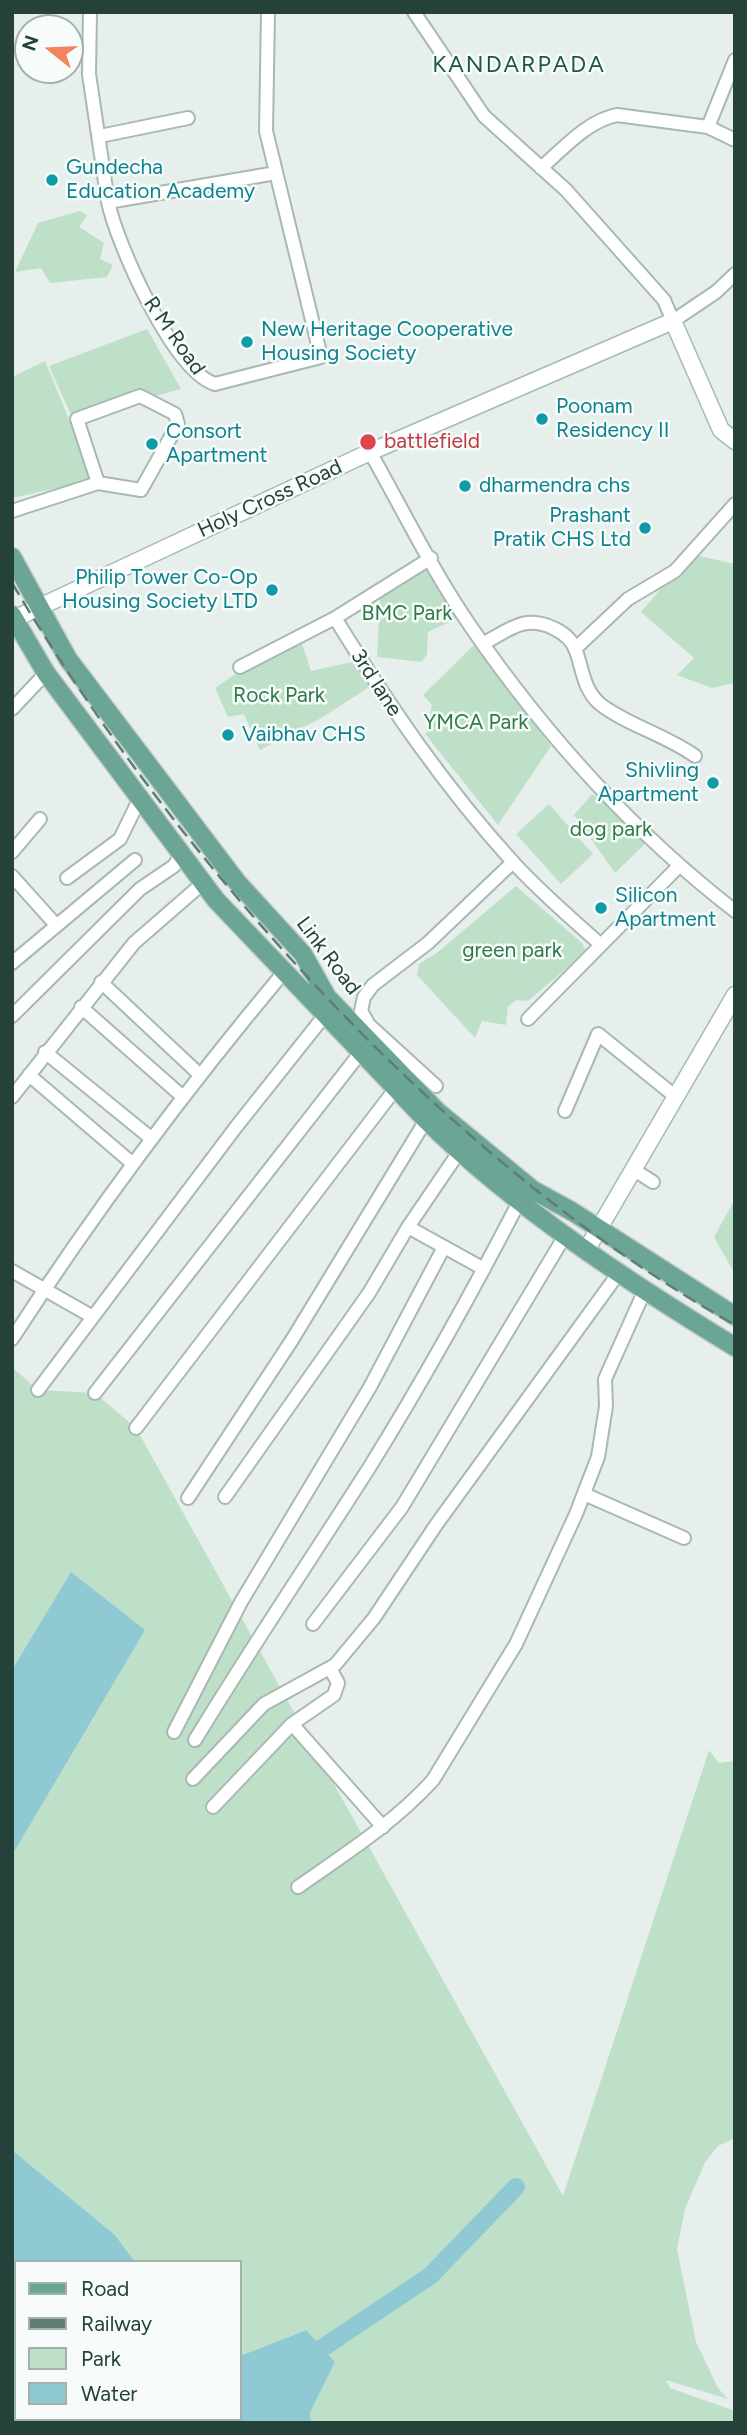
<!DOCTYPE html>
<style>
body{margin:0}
#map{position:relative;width:747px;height:2435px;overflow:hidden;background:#e6efeb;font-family:Figtree,sans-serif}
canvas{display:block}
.frame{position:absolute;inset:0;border:14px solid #24423a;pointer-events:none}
.legend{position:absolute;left:14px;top:2260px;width:228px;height:161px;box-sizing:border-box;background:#f7fbf9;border:2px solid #a3b1ad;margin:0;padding:9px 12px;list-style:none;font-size:21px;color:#24423a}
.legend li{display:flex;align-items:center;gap:14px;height:35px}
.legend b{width:35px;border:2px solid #a3b1ad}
.north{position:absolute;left:14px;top:14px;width:70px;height:70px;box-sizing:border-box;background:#f7fbf9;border:2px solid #a3b1ad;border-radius:50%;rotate:288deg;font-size:19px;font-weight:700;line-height:28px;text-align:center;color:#24423a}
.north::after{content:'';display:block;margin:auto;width:24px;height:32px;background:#f4845f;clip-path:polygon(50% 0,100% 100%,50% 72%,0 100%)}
</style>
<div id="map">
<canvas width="747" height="2435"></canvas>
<div class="frame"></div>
<ul class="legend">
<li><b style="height:9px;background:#6aa596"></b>Road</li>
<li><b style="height:9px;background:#5f7d75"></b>Railway</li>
<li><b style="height:19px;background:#bfe0c8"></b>Park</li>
<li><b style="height:19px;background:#8ec9d4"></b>Water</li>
</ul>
<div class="north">N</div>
</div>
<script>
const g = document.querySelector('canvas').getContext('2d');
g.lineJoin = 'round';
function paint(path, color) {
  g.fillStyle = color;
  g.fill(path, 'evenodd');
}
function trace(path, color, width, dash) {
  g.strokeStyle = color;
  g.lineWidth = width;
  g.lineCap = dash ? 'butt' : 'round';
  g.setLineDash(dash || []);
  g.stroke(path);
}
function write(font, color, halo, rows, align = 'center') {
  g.font = font + ' Figtree,sans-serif';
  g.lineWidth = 5;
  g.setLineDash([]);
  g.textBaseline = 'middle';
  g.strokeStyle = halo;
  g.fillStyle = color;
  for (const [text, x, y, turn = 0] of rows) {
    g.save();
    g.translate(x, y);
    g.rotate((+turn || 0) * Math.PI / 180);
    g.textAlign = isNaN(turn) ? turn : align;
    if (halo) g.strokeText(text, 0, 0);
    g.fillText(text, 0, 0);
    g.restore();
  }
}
const green = new Path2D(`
 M80 211 87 215 79 227 104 243 100 259 113 265 107 277 50 283 41 268 15 272 38 223Z
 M147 329 181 389 73 419 49 366Z
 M45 361 94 480 12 498V377Z
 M690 554 735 564V683L712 688 677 675 694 658 641 612Z
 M429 566 458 618 428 632 427 654 422 662 377 657 380 598Z
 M301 640 311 671 352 662 369 687 323 717 260 750 244 714 228 717 215 688 250 664Z
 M475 644 551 746 498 825 426 735 432 705 423 695Z
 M592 794 626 814 646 843 615 873 574 815Z
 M549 804 593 854 561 884 516 834Z
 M516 886 582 943 586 952 528 1001 517 1000 508 1006 506 1025 482 1021 475 1038 417 975 419 964 438 952Z
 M735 1199V1274L714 1237Z
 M12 1367 38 1390 95 1393 136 1428 563 2196 709 1750 719 1763 735 1761V2138L718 2146 705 2162 685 2209 677 2249 696 2342 718 2388 728 2399 666 2380 670 2388 735 2411V2423H311L310 2413 335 2362 305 2330 240 2356V2262H135L115 2235 12 2150Z`);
const water = new Path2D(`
 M71 1572 145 1630 12 1855V1670Z
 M12 2150 115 2235 135 2262H16V2419H240V2356L306 2330 335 2362 310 2413 311 2423H12Z`);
const river = new Path2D(`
 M303 2361 430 2276 516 2187`);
const street = new Path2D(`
 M90 12 89 74 108 202
 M268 12 266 131 321 357 215 384C173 371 117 244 108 202L276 173
 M414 12 484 116 566 190 664 300 673 321 716 292 735 274
 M708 127 735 140
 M100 136 188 118
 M541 168C564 148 587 121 617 115L708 127 735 60
 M370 452C403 510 433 572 471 627 544 733 633 832 735 911
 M12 511 98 483 141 490 178 424 175 414 140 396 77 419 98 483
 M335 618 431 558
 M484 643C496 637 510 627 522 624 542 619 570 632 576 651 583 670 583 689 600 704 627 725 666 735 695 756
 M576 648 628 599 675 571 735 504
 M240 667 335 618C388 704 444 786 512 861 539 891 571 918 601 945
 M12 709 46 673
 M12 852 40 819
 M12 876 56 925
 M67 878 120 839 140 798
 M12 963 135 860
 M101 982 199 1074
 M81 1007 183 1097
 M12 1016 140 889 174 866 182 853
 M528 1019 678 867
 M45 1052 152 1139
 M29 1075 133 1164
 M436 1086 369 1025 361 1011 364 997 373 985 428 943 513 862
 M12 1097 134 943 203 883
 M565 1111 598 1034 676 1097
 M634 1170 653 1182
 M408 1227 484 1269
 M12 1271 93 1317
 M12 1339C95 1211 186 1089 284 972
 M38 1390 236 1127 325 1015
 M95 1393 361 1052
 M136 1428 396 1088
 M584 1494 684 1538
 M225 1497 369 1293 408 1227 459 1152
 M188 1498 292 1340 426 1120
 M313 1624 402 1507 566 1234
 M292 1724 383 1827
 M174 1732 241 1602 370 1387 444 1247
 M195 1740C251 1648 311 1559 369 1468 423 1381 473 1291 520 1200
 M193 1779 264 1704 335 1665 374 1618 436 1525 618 1274
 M213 1807 292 1724 334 1695 338 1683 330 1668
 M298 1887C345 1854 394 1823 433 1780L516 1644 576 1514 598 1457 606 1406 605 1379 644 1292`);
const secondary = new Path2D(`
 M14 619 370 452 673 321 721 430 735 441
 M587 1249 735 995`);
const primary = new Path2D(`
 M12 557 68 659 237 882 303 954 327 997 438 1112 533 1190 573 1212 735 1316
 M12 615 46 673 216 900 426 1120C517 1209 627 1281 735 1347`);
const rail = new Path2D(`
 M12 583C181 867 446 1162 735 1325`);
const markers = [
 [52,180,7,"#0f9aa8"],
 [247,342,7,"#0f9aa8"],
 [542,419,7,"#0f9aa8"],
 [368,442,9,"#e0444e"],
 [152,444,7,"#0f9aa8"],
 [465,486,7,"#0f9aa8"],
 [645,528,7,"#0f9aa8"],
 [272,590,7,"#0f9aa8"],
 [228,735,7,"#0f9aa8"],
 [713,783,7,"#0f9aa8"],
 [601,908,7,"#0f9aa8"]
];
const cultureNames = [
 ["Gundecha",66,168],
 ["Education Academy",66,192],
 ["New Heritage Cooperative",261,330],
 ["Housing Society",261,354],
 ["Poonam",556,407],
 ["Residency II",556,431],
 ["Consort",166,432],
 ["Apartment",166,456],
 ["dharmendra chs",479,486],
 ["Prashant",631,516,"right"],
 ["Pratik CHS Ltd",631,540,"right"],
 ["Philip Tower Co-Op",258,578,"right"],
 ["Housing Society LTD",258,602,"right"],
 ["Vaibhav CHS",242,735],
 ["Shivling",699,771,"right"],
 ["Apartment",699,795,"right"],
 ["Silicon",615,896],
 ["Apartment",615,920]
];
const streetNames = [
 ["R M Road",174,336,55],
 ["Holy Cross Road",270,499,-25],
 ["3rd lane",376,683,57],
 ["Link Road",328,956,53]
];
const healthNames = [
 ["battlefield",384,442]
];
const parkNames = [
 ["BMC Park",407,614],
 ["Rock Park",279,696],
 ["YMCA Park",476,723],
 ["dog park",611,830],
 ["green park",512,951]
];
const neighbourhoodNames = [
 ["KANDARPADA",519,65]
];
paint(green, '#bfe0c8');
paint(water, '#8ec9d4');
trace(river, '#8ec9d4', 18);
trace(street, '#a8b8b2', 16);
trace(secondary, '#a4bbb3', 19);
trace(primary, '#c2cac8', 21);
trace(street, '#fff', 12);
trace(secondary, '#fff', 16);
trace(primary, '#6aa596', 18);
trace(rail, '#5f7d75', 2.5, [14, 7]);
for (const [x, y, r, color] of markers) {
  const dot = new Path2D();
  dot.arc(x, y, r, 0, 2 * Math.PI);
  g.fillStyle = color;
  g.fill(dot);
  trace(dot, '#f7fbf9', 2.5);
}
write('21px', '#0d838f', '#f7fbf9', cultureNames, 'left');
write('21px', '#24423a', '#f7fbf9', streetNames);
write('21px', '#be3a42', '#f7fbf9', healthNames, 'left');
write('21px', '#2d7a4b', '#f7fbf9', parkNames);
g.letterSpacing = '2px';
write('23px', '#1f5548', '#f7fbf9', neighbourhoodNames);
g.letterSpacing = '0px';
</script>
